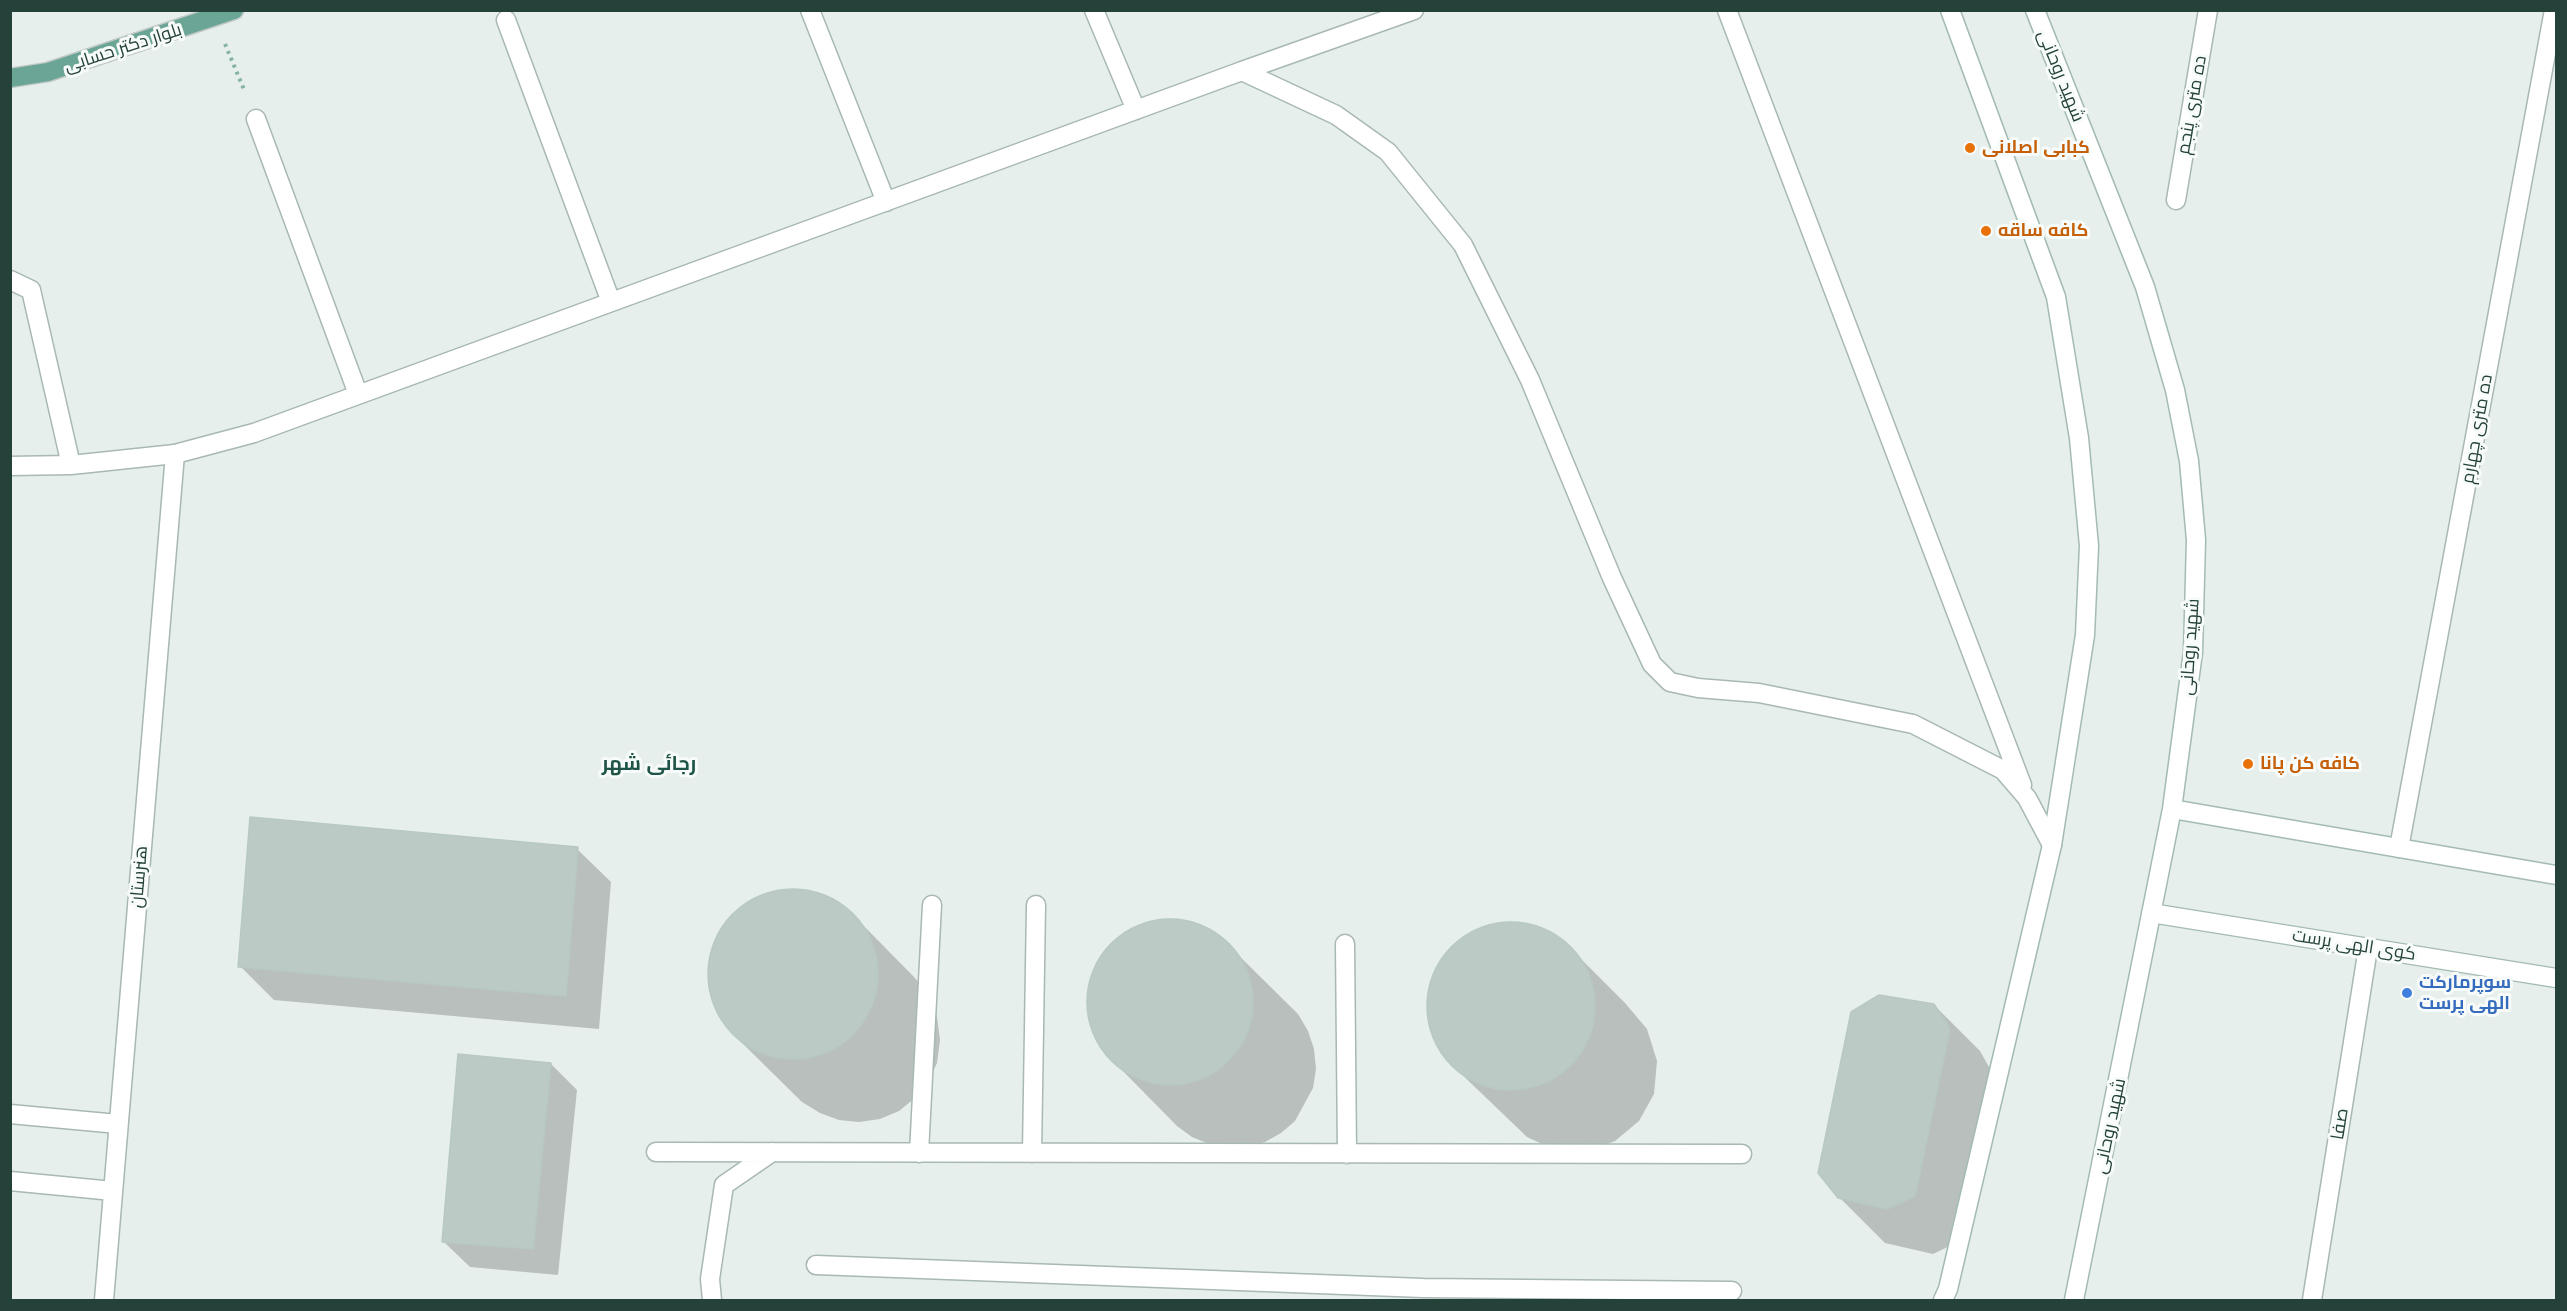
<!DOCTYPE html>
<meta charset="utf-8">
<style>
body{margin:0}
#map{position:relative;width:2567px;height:1311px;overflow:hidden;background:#e6efeb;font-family:Quicksand,sans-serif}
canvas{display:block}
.frame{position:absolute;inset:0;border:12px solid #24423a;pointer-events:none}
</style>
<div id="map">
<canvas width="2567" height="1311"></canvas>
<div class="frame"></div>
</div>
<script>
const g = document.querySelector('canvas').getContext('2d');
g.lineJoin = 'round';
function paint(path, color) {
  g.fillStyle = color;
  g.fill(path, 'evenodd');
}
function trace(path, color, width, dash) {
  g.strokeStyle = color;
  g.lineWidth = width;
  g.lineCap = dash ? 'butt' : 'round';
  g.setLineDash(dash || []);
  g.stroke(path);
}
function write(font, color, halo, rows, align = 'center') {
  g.font = font + ' Quicksand,Cairo,sans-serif';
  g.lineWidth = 6;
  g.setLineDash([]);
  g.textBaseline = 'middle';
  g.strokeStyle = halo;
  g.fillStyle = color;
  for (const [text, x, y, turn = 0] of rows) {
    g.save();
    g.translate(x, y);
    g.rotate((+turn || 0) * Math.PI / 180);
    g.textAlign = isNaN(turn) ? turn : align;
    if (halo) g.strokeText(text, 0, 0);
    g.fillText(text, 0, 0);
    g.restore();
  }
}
const shadow = new Path2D(`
 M577 849 611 882 599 1029 274 1000 240 966Z
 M786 890 810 892 832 900 851 913 914 977 929 995 937 1017 940 1040 937 1063 928 1082 915 1098 899 1111 880 1119 859 1122 839 1120 820 1113 802 1102 738 1039 724 1024 715 1006 709 986V965L715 942 726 922 743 906 764 895Z
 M1166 920 1185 921 1204 927 1220 937 1298 1014 1308 1031 1314 1049 1316 1069 1313 1088 1295 1121 1281 1133 1265 1142 1247 1147 1209 1144 1192 1137 1177 1126 1114 1062 1093 1031 1089 1013 1088 994 1093 975 1101 957 1114 942 1129 931 1147 923Z
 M1498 923 1532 925 1562 940 1625 1003 1647 1029 1657 1061 1654 1094 1639 1121 1615 1141 1586 1152 1555 1150 1527 1137 1451 1064 1434 1037 1428 1007 1434 973 1453 946 1482 928Z
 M1934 1005 1980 1051 1994 1076 1960 1241 1933 1254 1885 1243 1839 1197Z
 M551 1064 577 1090 558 1275 470 1267 443 1241Z
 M1546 1299H1598L1601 1300H1544Z`);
const building = new Path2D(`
 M250 817 578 847 566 996 238 967Z
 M708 974a85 85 0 1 1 170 0a85 85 0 1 1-170 0Z
 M1087 1002a83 83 0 1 1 166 0a83 83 0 1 1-166 0Z
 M1427 1006a84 84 0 1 1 168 0a84 84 0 1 1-168 0Z
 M1879 995 1934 1004 1950 1029 1915 1196 1887 1209 1838 1198 1818 1173 1851 1012Z
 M458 1054 551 1063 533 1249 442 1242Z
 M1599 1297 1605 1300H1541L1545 1298Z`);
const path = new Path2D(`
 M225 44 245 92`);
const minor = new Path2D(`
 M810 10 886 202
 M1094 10 1136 110
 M1727 10 2022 785
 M506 20 611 302
 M1242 71 1414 10
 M256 119 358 394
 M2176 200 2208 10
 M10 280 31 290 71 465
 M10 466 71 465 175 454 254 433 1242 71 1336 115 1388 152 1463 245 1530 380 1612 578 1652 664 1670 682 1698 688 1759 693 1913 724 2003 770 2027 798 2052 845
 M2399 848 2554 10
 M1345 944 1347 1154
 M656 1152 1742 1154
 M919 1153 932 905
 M1032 1153 1036 905
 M816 1265 1423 1288 1732 1291
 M712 1300 710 1279 724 1185 772 1152
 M2312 1300 2368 948`);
const tertiary = new Path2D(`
 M10 1114 118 1124
 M10 1181 113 1191
 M104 1300 175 454`);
const secondary = new Path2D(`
 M2035 10 2145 287 2175 390 2189 461 2196 540 2193 652 2172 809 2074 1300
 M2172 809 2556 875
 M2151 913 2556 978
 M1943 1300 1948 1289 2052 845 2085 635 2089 546 2079 438 2056 297 1950 10`);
const primary = new Path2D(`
 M10 78 48 72 234 10`);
const markers = [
 [1970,148,6,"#e8710a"],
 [1986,231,6,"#e8710a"],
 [2248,764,6,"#e8710a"],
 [2407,993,6,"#3f7fe0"]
];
const streetNames = [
 ["بلوار دکتر حسابی",123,48,-18],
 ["شهید روحانی",2061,76,68],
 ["ده متری پنجم",2192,105,-80],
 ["ده متری چهارم",2477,429,-80],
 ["شهید روحانی",2190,647,-86],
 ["هنرستان",139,877,-85],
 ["کوی الهی پرست",2354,945,9],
 ["صفا",2340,1124,-81],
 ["شهید روحانی",2110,1126,-78]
];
const foodNames = [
 ["کبابی اصلانی",1982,148],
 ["کافه ساقه",1998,231],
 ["کافه کن پانا",2260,764]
];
const shopNames = [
 ["سوپرمارکت",2419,983],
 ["الهی پرست",2419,1004]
];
const neighbourhoodNames = [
 ["رجائی شهر",649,764]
];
paint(shadow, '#0003');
paint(building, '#bbcac4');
trace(building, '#b8c9c2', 1.5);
trace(minor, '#a8b8b2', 21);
trace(tertiary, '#a8b8b2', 21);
trace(secondary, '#a4bbb3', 21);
trace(primary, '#c2cac8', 21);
trace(path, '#86b3a5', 4, [3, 4.5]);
trace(minor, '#fff', 18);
trace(tertiary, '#fff', 18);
trace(secondary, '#fff', 18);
trace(primary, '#6aa596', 18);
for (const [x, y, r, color] of markers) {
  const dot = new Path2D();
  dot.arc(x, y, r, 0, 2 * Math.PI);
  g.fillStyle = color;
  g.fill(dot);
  trace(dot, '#f7fbf9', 2);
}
write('18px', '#24423a', '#f7fbf9', streetNames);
write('bold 18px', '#c56008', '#f7fbf9', foodNames, 'left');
write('bold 18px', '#366cbe', '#f7fbf9', shopNames, 'left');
write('bold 20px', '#1f5548', '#f7fbf9', neighbourhoodNames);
</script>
